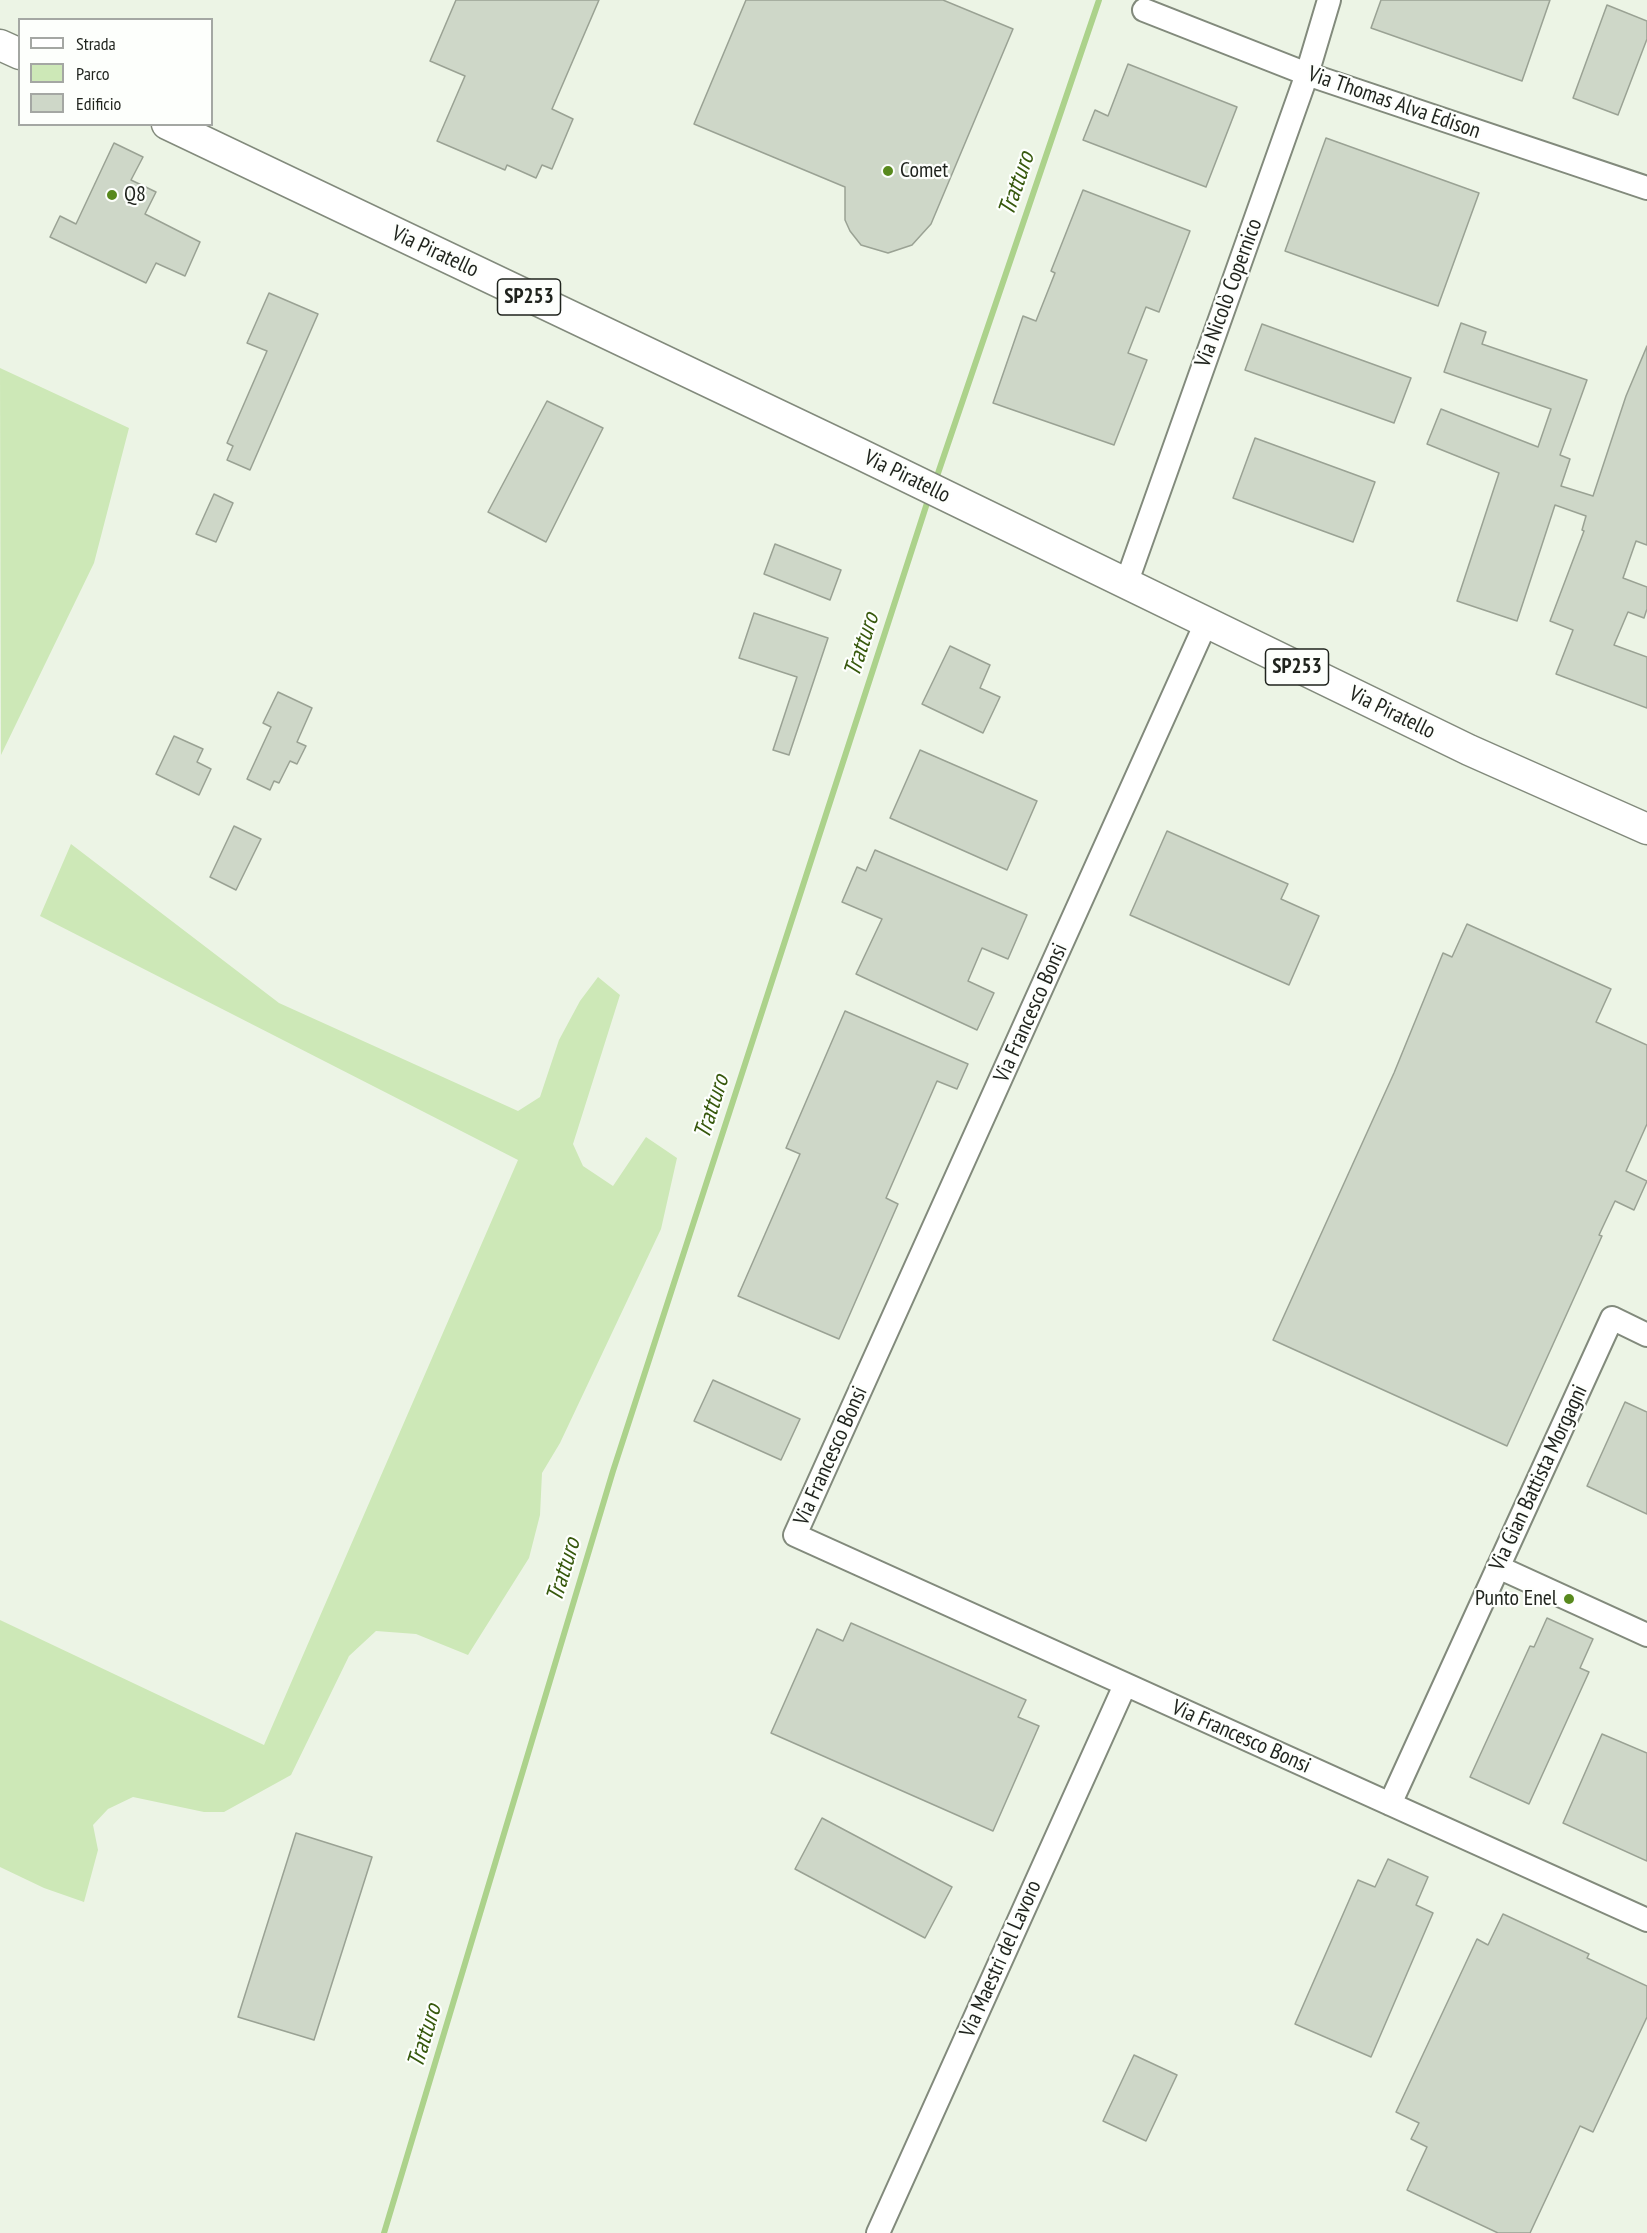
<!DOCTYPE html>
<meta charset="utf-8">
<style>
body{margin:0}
#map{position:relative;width:1647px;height:2233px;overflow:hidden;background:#ecf4e5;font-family:"PT Sans Narrow",sans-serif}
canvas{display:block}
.legend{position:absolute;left:18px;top:18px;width:195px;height:108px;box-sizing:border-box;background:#fdfffc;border:2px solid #a4a7a3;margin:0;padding:8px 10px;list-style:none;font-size:18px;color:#1f231d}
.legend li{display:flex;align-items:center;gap:12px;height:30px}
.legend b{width:30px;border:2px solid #a4a7a3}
</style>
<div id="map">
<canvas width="1647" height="2233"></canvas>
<ul class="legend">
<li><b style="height:8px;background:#fff"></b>Strada</li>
<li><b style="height:16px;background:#cde8b7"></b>Parco</li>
<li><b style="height:16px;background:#ced7c8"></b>Edificio</li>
</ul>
</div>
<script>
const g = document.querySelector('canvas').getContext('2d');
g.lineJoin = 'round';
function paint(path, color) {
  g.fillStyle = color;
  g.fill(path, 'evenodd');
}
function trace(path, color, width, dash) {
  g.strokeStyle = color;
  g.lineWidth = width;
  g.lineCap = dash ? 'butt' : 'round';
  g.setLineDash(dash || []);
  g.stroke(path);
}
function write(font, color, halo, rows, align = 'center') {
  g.font = font + ' "PT Sans Narrow",sans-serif';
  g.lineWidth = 4.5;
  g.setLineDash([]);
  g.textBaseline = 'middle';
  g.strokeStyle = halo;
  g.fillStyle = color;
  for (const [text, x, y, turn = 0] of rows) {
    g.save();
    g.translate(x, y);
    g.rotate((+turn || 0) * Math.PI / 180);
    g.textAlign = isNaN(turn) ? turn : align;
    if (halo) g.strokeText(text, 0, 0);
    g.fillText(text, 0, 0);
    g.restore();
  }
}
const green = new Path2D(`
 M0 368 129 428 94 563 1 755Z
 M71 844 279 1003 518 1111 540 1097 559 1040 580 1001 598 977 620 995 573 1144 583 1166 613 1186 646 1137 677 1158 661 1229 560 1443 542 1473 540 1515 529 1558 468 1655 416 1634 376 1631 349 1656 291 1775 224 1812H204L133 1797 108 1809 93 1825 98 1850 84 1902 44 1888 0 1867V1620L264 1745 518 1160 40 916Z`);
const stream = new Path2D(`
 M935 482 1099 0
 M384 2233 613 1471 929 497`);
const building = new Path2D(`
 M456 0H599L552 109 573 119 552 169 542 165 536 178 507 165 505 170 437 141 465 76 430 61Z
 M746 0H943L1013 29 931 224 912 245 888 253 861 245 850 231 845 220V187L694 124Z
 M1381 0H1550L1522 81 1371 28Z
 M1607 5 1647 21V39L1618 115 1573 98Z
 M1128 64 1237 107 1206 187 1083 140 1095 110 1108 116Z
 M1326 138 1479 193 1438 306 1285 251Z
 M114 143 143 157 131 180 156 192 145 214 200 242 185 276 156 263 146 283 50 237 60 216 76 224Z
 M1083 190 1190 231 1159 312 1146 307 1128 353 1147 360 1114 445 993 403 1023 316 1036 321 1055 273 1051 271Z
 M269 293 318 314 250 470 227 460 233 446 227 443 267 351 247 343Z
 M1461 323 1486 332 1482 344 1587 380 1560 455 1570 459 1561 486 1593 496 1626 396 1647 346V545L1636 541 1623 578 1647 587V609L1644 618 1628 612 1614 645 1647 657V708L1556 674 1573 630 1550 621 1584 531 1582 530 1586 516 1555 505 1517 621 1457 601 1499 473 1427 444 1441 409 1538 447 1551 409 1444 372Z
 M1262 324 1411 378 1394 423 1245 370Z
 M547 401 603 428 546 542 488 512Z
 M1255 438 1375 482 1353 542 1233 498Z
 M214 494 233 503 216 542 196 534Z
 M775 544 841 570 830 600 764 574Z
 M754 613 828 638 789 755 773 750 797 677 739 658Z
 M950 646 990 665 980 688 1000 697 983 733 922 704Z
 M278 692 312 708 297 742 306 746 297 764 290 761 279 783 274 781 270 790 247 779 271 727 263 723Z
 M174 736 203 749 197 762 211 769 199 795 156 774Z
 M920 750 1037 801 1007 870 890 818Z
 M234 826 261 839 236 890 210 877Z
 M1167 831 1288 884 1281 899 1319 916 1289 985 1130 915Z
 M875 850 1027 915 1008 959 982 948 968 981 994 993 977 1030 856 974 882 919 842 902 857 867 866 871Z
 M1467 924 1611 989 1596 1022 1647 1045V1124L1626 1171 1647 1181 1634 1210 1615 1201 1599 1235 1602 1236 1507 1446 1273 1340 1394 1073 1443 953 1452 957Z
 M845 1011 968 1064 957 1089 937 1081 886 1198 898 1204 839 1339 738 1296 800 1154 786 1148Z
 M713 1380 800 1419 781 1460 694 1421Z
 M1625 1402 1647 1412V1514L1587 1486Z
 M1547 1618 1593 1639 1580 1668 1589 1672 1529 1804 1470 1777 1530 1646 1534 1647Z
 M851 1623 1026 1700 1018 1717 1039 1726 993 1831 771 1733 817 1629 843 1641Z
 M1602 1734 1647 1753V1861L1563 1823Z
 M822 1818 952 1887 925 1938 795 1869Z
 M296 1833 372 1857 314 2040 238 2017Z
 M1388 1859 1428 1877 1416 1905 1433 1913 1371 2057 1295 2024 1358 1880 1375 1887Z
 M1503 1914 1589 1954 1587 1958 1647 1986V2017L1593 2132 1580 2126 1530 2233H1498L1407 2190 1427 2147 1411 2139 1419 2123 1396 2112 1477 1939 1488 1945Z
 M1134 2055 1177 2075 1146 2141 1103 2121Z`);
const minor = new Path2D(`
 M1144 10 1307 74 1647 188
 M1126 584 1307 74 1329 0
 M1206 623 795 1535 1647 1920
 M1498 1567 1647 1635
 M1390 1804 1612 1318 1647 1335
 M878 2233 1125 1685`);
const major = new Path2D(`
 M0 45 20 54
 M167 124 858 453 1469 750 1647 829`);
const markers = [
 [888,171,6,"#58891d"],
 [112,195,6,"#58891d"],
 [1569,1599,6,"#58891d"]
];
const shields = [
 [529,297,63],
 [1297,667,63]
];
const shieldNames = [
 ["SP253",529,297],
 ["SP253",1297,667]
];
const streetNames = [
 ["Via Thomas Alva Edison",1394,103,19],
 ["Via Piratello",435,252,25],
 ["Via Nicolò Copernico",1229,293,-70],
 ["Via Piratello",907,477,26],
 ["Via Piratello",1392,713,26],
 ["Via Francesco Bonsi",1031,1013,-66],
 ["Via Francesco Bonsi",831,1456,-66],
 ["Via Gian Battista Morgagni",1539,1478,-65],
 ["Via Francesco Bonsi",1241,1737,24],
 ["Via Maestri del Lavoro",1001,1959,-66]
];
const poiNames = [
 ["Comet",900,171],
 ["Q8",124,195],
 ["Punto Enel",1557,1599,"right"]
];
const waterNames = [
 ["Tratturo",1017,184,-71],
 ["Tratturo",862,645,-72],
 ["Tratturo",712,1107,-72],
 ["Tratturo",564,1570,-73],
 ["Tratturo",425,2036,-73]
];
paint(green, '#cde8b7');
trace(stream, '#acd28b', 6);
paint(building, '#ced7c8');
trace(building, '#9aa294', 1.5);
trace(minor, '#828a7c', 26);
trace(major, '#828a7c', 33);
trace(minor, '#fff', 22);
trace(major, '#fff', 30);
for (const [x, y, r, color] of markers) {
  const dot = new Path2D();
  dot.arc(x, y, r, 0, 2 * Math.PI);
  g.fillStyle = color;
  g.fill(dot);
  trace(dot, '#fdfffc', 2);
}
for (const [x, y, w] of shields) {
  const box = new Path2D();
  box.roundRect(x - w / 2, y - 18, w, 36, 4.5);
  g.fillStyle = '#fdfffc';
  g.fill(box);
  trace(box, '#1f231d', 1.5);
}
write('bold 21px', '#1f231d', null, shieldNames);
write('22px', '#1f231d', '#fdfffc', streetNames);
write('22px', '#1f231d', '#fdfffc', poiNames, 'left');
write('italic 24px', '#36580c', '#fdfffc', waterNames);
</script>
